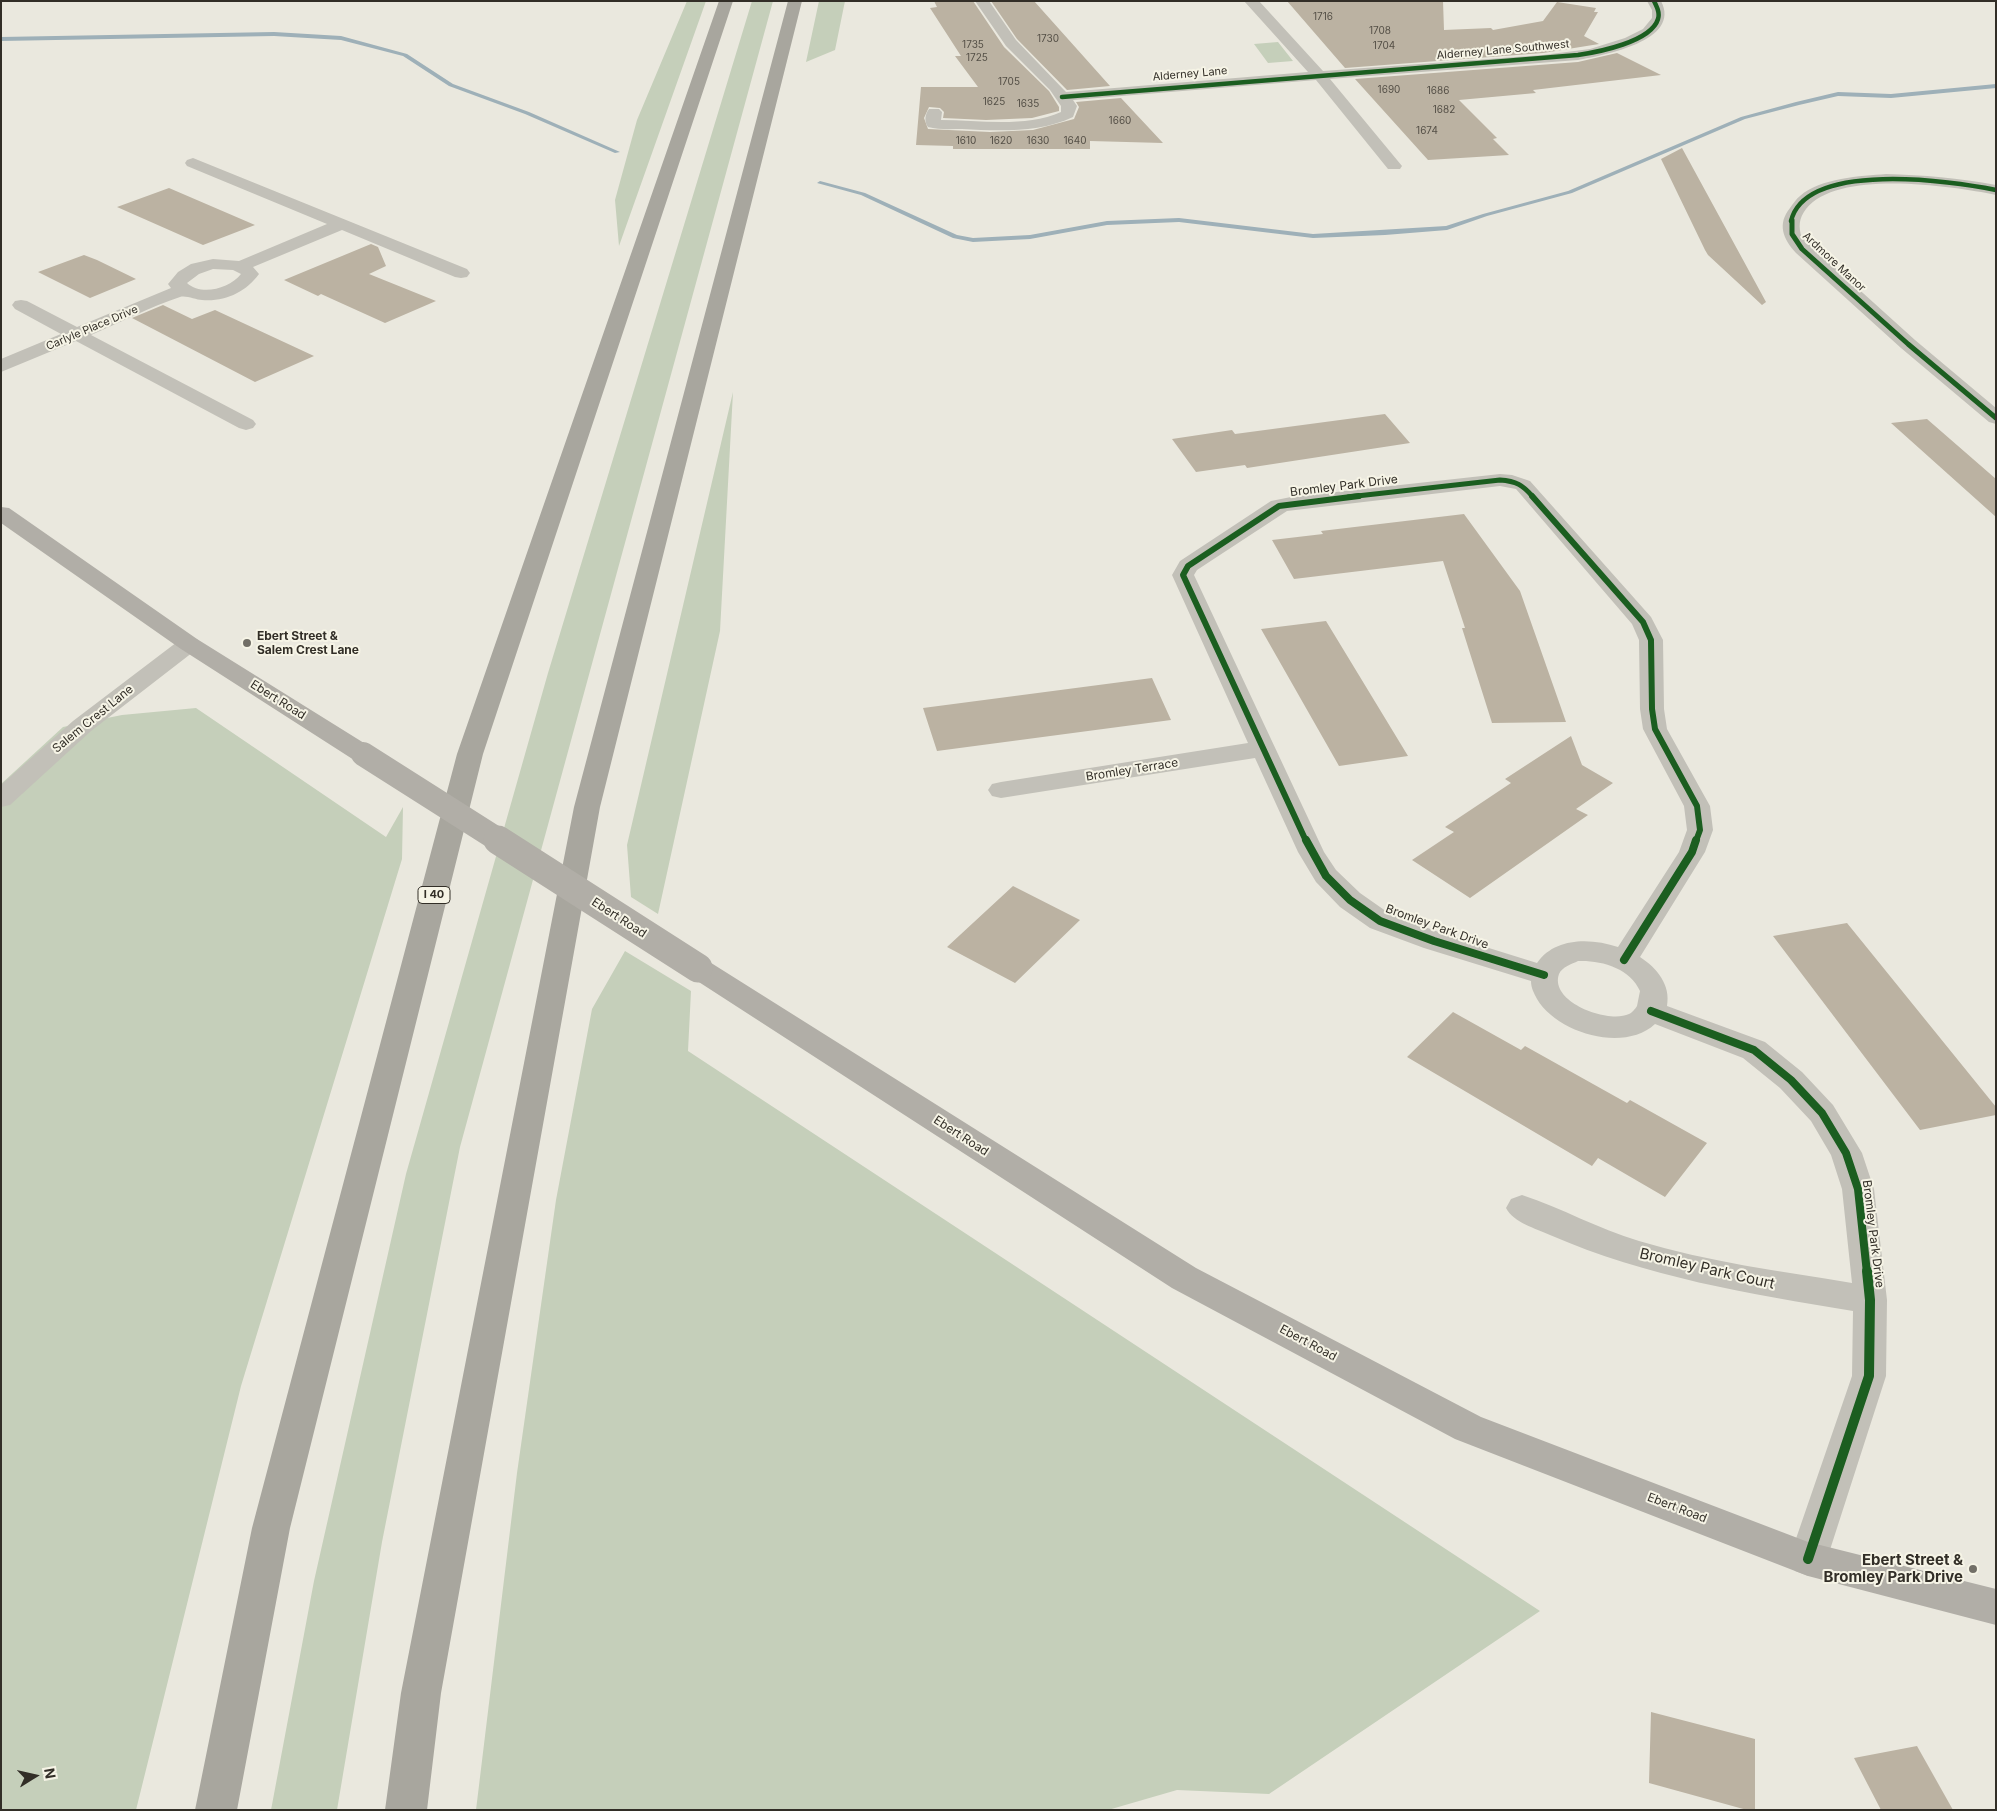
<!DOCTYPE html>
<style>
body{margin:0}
#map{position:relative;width:1997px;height:1811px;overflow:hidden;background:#eae8de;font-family:Inter,sans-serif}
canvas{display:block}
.frame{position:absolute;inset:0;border:2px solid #322e27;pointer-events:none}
.north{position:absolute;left:10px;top:1751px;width:50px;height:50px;-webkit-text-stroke:4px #f6f4e6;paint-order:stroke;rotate:80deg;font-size:14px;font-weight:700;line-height:20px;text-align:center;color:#322e27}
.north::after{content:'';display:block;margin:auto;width:18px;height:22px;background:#322e27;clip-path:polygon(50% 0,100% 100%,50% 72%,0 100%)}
</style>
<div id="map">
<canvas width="1997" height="1811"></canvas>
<div class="frame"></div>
<div class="north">N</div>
</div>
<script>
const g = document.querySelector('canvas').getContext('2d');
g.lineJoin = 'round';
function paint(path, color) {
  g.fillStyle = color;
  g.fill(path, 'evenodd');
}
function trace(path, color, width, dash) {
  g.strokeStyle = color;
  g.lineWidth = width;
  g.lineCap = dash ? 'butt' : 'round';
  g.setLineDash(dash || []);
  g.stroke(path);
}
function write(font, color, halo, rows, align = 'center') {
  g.font = font + ' Inter,sans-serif';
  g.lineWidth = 4;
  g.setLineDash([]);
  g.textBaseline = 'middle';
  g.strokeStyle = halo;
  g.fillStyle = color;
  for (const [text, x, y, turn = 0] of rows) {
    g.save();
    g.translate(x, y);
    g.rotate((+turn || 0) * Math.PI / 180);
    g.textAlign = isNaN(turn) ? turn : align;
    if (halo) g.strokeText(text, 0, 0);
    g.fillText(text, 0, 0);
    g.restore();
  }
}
const green = new Path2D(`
 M687 1H706L619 246 615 200 637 120Z
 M752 1H773L460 1147 382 1542 337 1810H271L314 1581 406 1174 548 673Z
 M819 1H845L835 50 806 62Z
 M1278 42 1293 61 1268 63 1254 44Z
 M733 392 720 631 658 914 631 897 627 845Z
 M196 708 386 837 403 807 402 859 241 1386 136 1810H1V784L63 727 122 715Z
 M625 951 691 991 688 1051 1540 1611 1269 1794 1177 1790 1108 1810H476L517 1473 556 1200 592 1009Z`);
const stream = new Path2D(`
 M274 32 341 36 407 54 453 84 529 112 620 152 615 153 525 114 449 86 403 56 341 40 274 36 1 41V37Z
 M1996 84V88L1891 98 1838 96 1799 105 1745 119 1572 193 1487 216 1447 230 1385 235 1313 238 1179 222 1107 225 1030 239 973 242 953 238 861 195 817 183 820 181 865 193 957 235 973 238 1030 235 1107 221 1179 218 1313 234 1446 226 1483 214 1568 191 1741 117 1796 102 1838 92 1891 94Z`);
const building = new Path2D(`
 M934 1H973L1004 47 1049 91 1059 107V111L1032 118 986 120 943 118 944 112 940 108 929 107 924 118 928 129 990 132 1033 130 1074 119 1079 107 1076 102 1121 98 1163 143 1090 141V149H953V146L916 145 921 87H978L955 56H961L930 8 937 7Z
 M991 1H1034L1110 86 1067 90 1017 39Z
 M1287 1H1443L1444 30 1491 28 1493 30 1543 21 1557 2 1596 8 1594 12H1598L1584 36 1599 44 1543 53 1345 68Z
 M1617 53 1661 75 1533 90 1536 93 1459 100 1497 138 1493 139 1509 155 1428 160 1355 79 1578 62Z
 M1682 148 1766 302 1762 305 1708 255 1705 250 1661 159Z
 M169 188 255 225 203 245 117 207Z
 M371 244 378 247 386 266 369 274 436 301 385 323 321 294 318 296 284 280Z
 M84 255 97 260 136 279 90 298 38 272Z
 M163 305 192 319 215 310 314 356 255 382 132 318Z
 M1385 414 1410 443 1247 468 1245 465 1196 472 1172 439 1232 430 1235 434Z
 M1927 419 1996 479V517L1891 423Z
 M1464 514 1520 591 1566 722 1492 723 1462 628H1465L1443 561 1294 579 1272 540 1323 534 1321 531Z
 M1326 621 1408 756 1339 766 1261 629Z
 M1152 678 1171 720 937 751 923 708Z
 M1571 736 1582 765 1613 783 1576 809 1588 815 1470 898 1412 860 1454 832 1445 827 1511 783 1505 779Z
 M1013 886 1080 920 1015 983 947 947Z
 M1847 923 1996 1107V1115L1920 1130 1773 936Z
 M1453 1012 1521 1050 1525 1046 1627 1103 1630 1100 1707 1143 1665 1197 1598 1158 1592 1166 1407 1057Z
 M1651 1712 1755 1739V1810H1747L1649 1783Z
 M1917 1746 1953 1810H1881L1854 1758Z`);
const minor = new Path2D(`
 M975 1H989L1016 40 1066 92 1308 72 1244 1H1259L1323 71 1543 55 1590 49 1625 38 1643 29 1652 18V10L1647 1H1661C1682 41 1604 55 1578 60L1330 79 1402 166 1400 169H1388L1316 80 1073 100 1077 106 1073 117C1039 133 999 131 962 129 951 129 939 130 928 127 924 122 925 114 929 109H939L942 112 941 120C979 120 1025 128 1061 112V106L1050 90 1006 46Z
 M193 158 467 269 470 273 467 277 461 278 455 277 342 230 253 267 259 274C246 292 225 302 202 300 196 300 186 295 180 297 150 307 121 322 91 335L253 420 256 424 253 428 246 430 239 428 76 341 1 372V359L61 334 15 309 12 305 15 301 21 300 27 301 77 327 171 288 168 284 178 272 191 264 213 259 239 261 327 224 187 166 185 163 187 160ZM213 269 233 270 241 274C229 289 201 296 187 283L199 274Z
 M1886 174C1923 175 1959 178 1996 185V195C1951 186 1838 169 1806 209 1799 218 1798 227 1802 238L1915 340 1996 408V424L1989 422 1901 348 1796 253C1783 239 1777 224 1790 208 1793 204 1796 199 1800 196 1820 178 1861 176 1886 174Z
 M1500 474 1512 475 1530 481 1651 617 1663 640 1664 709 1667 729 1710 806 1713 830 1705 852 1640 957C1657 968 1671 985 1667 1006L1765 1042 1802 1072 1833 1105 1862 1153 1874 1189 1887 1300 1886 1376 1827 1559 1821 1571 1808 1576 1795 1571 1789 1559 1852 1376 1853 1311C1749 1294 1647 1277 1550 1235 1535 1228 1514 1223 1506 1208L1511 1199 1522 1195C1562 1208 1598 1229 1639 1241 1708 1262 1780 1271 1852 1283L1842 1189 1831 1155 1811 1121 1780 1088 1743 1058 1655 1024C1624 1053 1557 1033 1537 999 1534 993 1531 988 1531 981L1424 948 1370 928 1340 907 1316 882 1298 852 1255 758 1001 798 992 796 988 790 992 784 1001 782 1248 743 1172 575 1180 561 1271 501 1291 497ZM1500 486 1516 489 1632 624 1639 640 1640 709 1643 729 1684 806 1687 830 1679 852 1618 947C1591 938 1555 937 1537 963L1444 934 1390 914 1360 893 1336 870 1324 852 1194 575 1197 570 1287 511ZM1578 961C1601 960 1630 968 1640 991L1637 1006C1635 1009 1632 1013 1629 1014 1608 1024 1549 1002 1559 974 1562 967 1572 964 1578 961Z
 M189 637 197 639 201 644 197 649 91 731 10 805 1 807V785L73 721 181 639Z`);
const major = new Path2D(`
 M1 507 9 508 197 639 372 748 376 754 372 760 363 762 354 760 181 649 1 523Z
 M698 958 708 961 1196 1268 1481 1417 1808 1542 1996 1589V1625L1808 1576 1455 1439 1172 1288 688 975 684 968 688 961Z`);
const highway = new Path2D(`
 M719 1H733L483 754 290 1528 237 1810H195L252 1528 457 754Z
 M788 1H802L600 807 441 1693 427 1810H385L401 1693 574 807Z`);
const majorBridgeFar1 = new Path2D(`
 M363 754 500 841`);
const majorBridge = new Path2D(`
 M498 840 698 968`);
const cyclewayFar4 = new Path2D(`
 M1062 97 1578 55C1598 52 1651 42 1658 19 1660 13 1657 7 1654 1
 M1791 221C1806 160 1952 181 1996 190`);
const cyclewayFar3 = new Path2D(`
 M1792 220V234L1802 249 1908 344 1996 418
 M1348 497 1500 480C1516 481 1523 485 1533 497`);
const cyclewayFar2 = new Path2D(`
 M1532 496 1643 622 1651 640 1652 709 1655 729 1697 806 1700 830 1696 841
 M1306 841 1183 575 1188 566 1279 506 1359 496`);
const cyclewayFar1 = new Path2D(`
 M1306 840 1326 876 1350 900 1380 921 1434 941 1544 975
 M1624 960 1692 852 1696 840
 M1651 1011 1754 1050 1791 1080 1822 1113 1846 1153 1858 1189 1867 1273`);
const cycleway = new Path2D(`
 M1808 1559 1869 1376 1870 1300 1867 1271`);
const markers = [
 [247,643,5,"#726f67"],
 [1973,1569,5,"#726f67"]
];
const numberNames = [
 ["1716",1323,17],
 ["1708",1380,31],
 ["1730",1048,39],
 ["1735",973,45],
 ["1704",1384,46],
 ["1725",977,58],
 ["1705",1009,82],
 ["1690",1389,90],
 ["1686",1438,91],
 ["1625",994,102],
 ["1635",1028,104],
 ["1682",1444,110],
 ["1660",1120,121],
 ["1674",1427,131],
 ["1610",966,141],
 ["1620",1001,141],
 ["1630",1038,141],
 ["1640",1075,141]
];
const farStreetnames = [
 ["Alderney Lane Southwest",1503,50,-5],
 ["Alderney Lane",1190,74,-5],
 ["Ardmore Manor",1834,262,43],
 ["Carlyle Place Drive",92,328,-23]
];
const shields = [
 [434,895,32]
];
const shieldNames = [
 ["I 40",434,895]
];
const streetNames = [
 ["Bromley Park Drive",1344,486,-7],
 ["Ebert Road",278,700,32],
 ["Salem Crest Lane",93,719,-39],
 ["Bromley Terrace",1132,770,-9],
 ["Ebert Road",619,918,33],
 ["Bromley Park Drive",1437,927,20],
 ["Ebert Road",961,1136,33],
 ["Bromley Park Drive",1873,1234,83],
 ["Ebert Road",1308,1343,28],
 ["Ebert Road",1677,1508,21]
];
const poiNames = [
 ["Ebert Street &",257,636],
 ["Salem Crest Lane",257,650]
];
const nearStreetnames = [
 ["Bromley Park Court",1707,1269,13]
];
const nearPoinames = [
 ["Ebert Street &",1963,1560],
 ["Bromley Park Drive",1963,1577]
];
paint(green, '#c5cfba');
paint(stream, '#9eb0b8');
paint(building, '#bbb2a2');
paint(minor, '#c2c0b8');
paint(major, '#b1aea7');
paint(highway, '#a8a69e');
trace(majorBridgeFar1, '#b1aea7', 24);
trace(majorBridge, '#b1aea7', 29);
trace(cyclewayFar4, '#1b5e20', 4.5);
trace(cyclewayFar3, '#1b5e20', 5);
trace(cyclewayFar2, '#1b5e20', 6);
trace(cyclewayFar1, '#1b5e20', 8);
trace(cycleway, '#1b5e20', 10);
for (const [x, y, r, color] of markers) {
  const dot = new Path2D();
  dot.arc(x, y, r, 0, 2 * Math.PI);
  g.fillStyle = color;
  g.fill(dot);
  trace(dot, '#f6f4e6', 2);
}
write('10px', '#544f46', null, numberNames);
write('11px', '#322e27', '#f6f4e6', farStreetnames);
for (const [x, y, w] of shields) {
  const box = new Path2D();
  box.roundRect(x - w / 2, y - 8.5, w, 17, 4);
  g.fillStyle = '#f6f4e6';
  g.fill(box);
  trace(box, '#322e27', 1);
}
write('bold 11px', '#322e27', null, shieldNames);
write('12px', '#322e27', '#f6f4e6', streetNames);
write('bold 12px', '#322e27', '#f6f4e6', poiNames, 'left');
write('15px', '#322e27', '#f6f4e6', nearStreetnames);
write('bold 15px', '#322e27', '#f6f4e6', nearPoinames, 'right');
</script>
